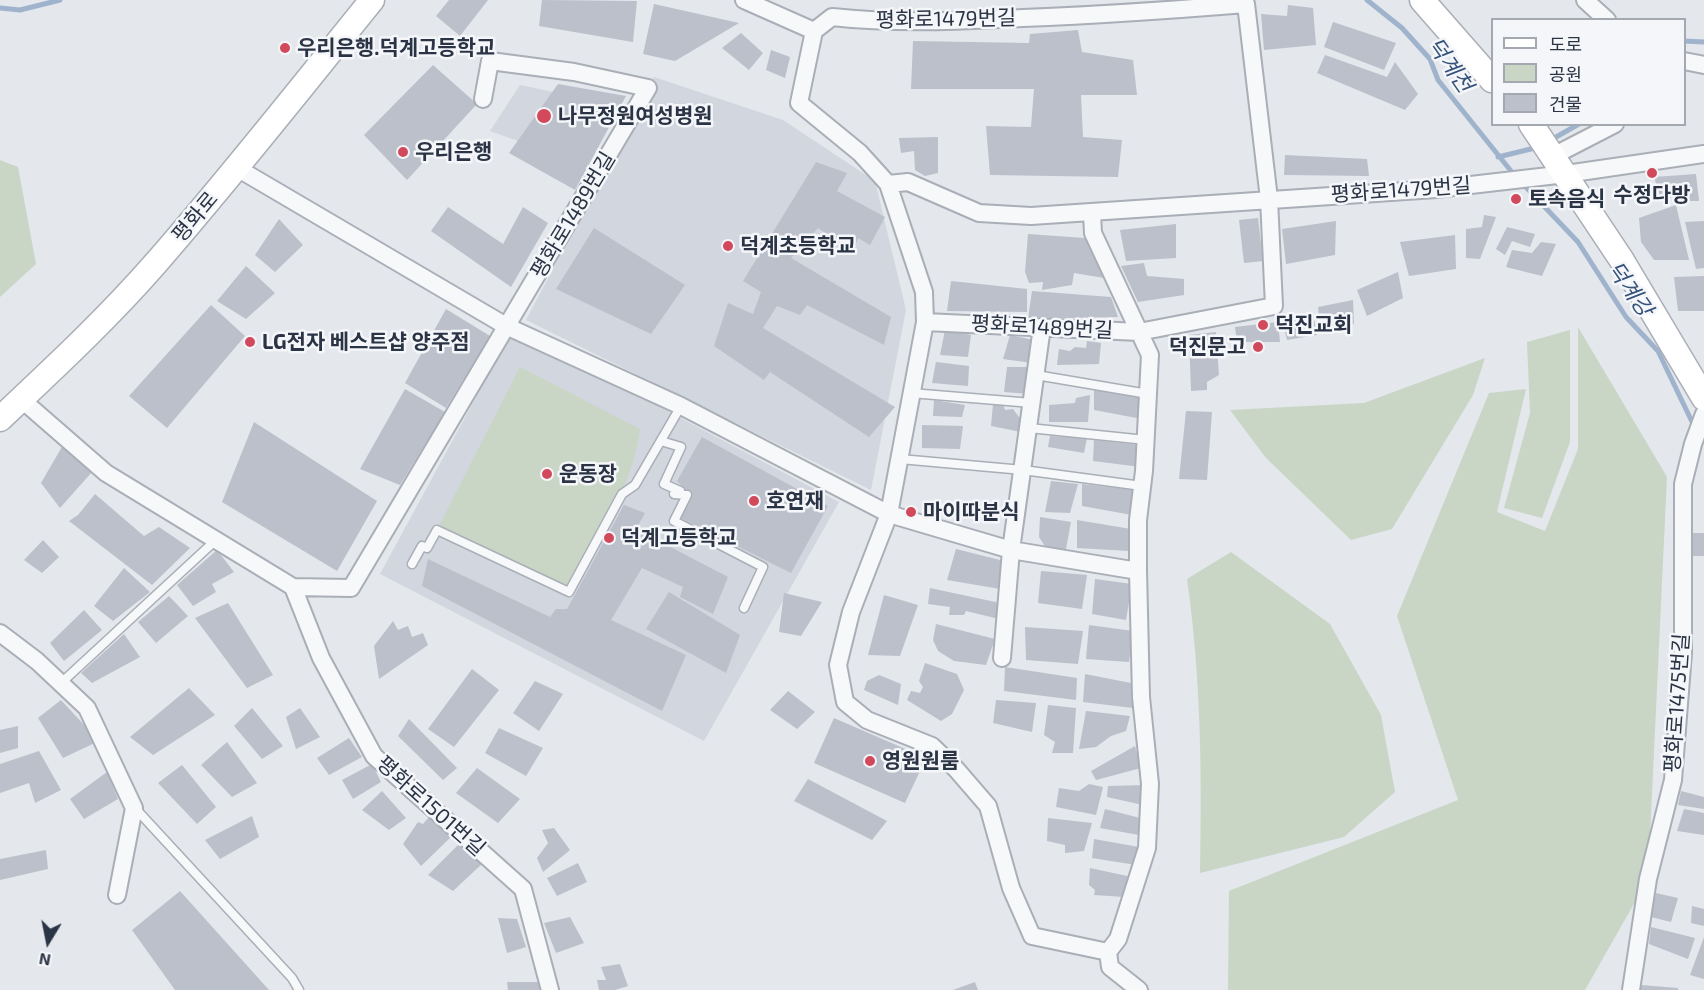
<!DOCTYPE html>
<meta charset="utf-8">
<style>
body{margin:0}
#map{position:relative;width:1704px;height:990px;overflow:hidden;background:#e4e7ec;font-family:"Exo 2","Noto Sans KR",sans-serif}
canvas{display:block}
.legend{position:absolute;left:1491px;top:18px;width:195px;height:108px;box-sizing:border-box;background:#f4f6f9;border:2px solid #a4a8b1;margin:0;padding:8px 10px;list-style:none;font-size:18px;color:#2b3445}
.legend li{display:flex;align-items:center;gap:12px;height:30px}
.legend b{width:30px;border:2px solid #a4a8b1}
.north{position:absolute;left:18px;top:912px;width:60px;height:60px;-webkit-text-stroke:4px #f4f6f9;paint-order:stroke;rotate:190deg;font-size:16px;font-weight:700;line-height:24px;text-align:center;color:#2b3445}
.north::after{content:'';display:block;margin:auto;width:21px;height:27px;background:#2b3445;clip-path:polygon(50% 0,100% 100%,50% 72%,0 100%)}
</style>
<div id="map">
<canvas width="1704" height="990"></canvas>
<ul class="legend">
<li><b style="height:8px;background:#fff"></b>도로</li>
<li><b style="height:16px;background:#c9d6c5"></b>공원</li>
<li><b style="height:16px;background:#bbc0ca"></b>건물</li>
</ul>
<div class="north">N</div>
</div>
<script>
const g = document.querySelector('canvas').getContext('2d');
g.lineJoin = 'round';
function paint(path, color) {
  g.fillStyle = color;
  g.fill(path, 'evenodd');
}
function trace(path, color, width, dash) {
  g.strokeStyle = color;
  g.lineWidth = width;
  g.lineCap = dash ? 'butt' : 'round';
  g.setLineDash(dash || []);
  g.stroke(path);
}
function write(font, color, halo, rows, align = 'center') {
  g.font = font + ' "Exo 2","Noto Sans KR",sans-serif';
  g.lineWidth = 5;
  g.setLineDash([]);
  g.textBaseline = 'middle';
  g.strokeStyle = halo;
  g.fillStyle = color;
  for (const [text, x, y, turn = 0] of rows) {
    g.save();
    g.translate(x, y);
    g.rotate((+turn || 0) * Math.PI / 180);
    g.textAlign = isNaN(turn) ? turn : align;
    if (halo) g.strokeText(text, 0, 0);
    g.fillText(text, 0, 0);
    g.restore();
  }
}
const built = new Path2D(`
 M654 77 783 120 875 181 906 310 871 490 526 320Z
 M520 85 597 101 565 158 490 131Z
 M513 329 839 502 704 741 380 574Z`);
const green = new Path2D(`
 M0 160 18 167 36 264 0 297Z
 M1578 327 1667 477 1648 879 1585 990H1228L1229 891 1458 800 1397 616 1489 393 1526 389 1497 512 1545 531 1578 449Z
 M1570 330V442L1542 518 1504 508 1530 413 1527 342Z
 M1485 358 1473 395 1392 529 1351 540 1266 458 1230 410 1364 403Z
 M520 367 640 429C632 489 597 540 569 592L437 530Z
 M1231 552 1330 624 1381 715 1395 792 1344 837 1200 873C1202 774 1201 677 1187 579Z`);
const stream = new Path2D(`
 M1367 0 1402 28 1430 59 1438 80 1515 176
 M0 8 20 10 60 0
 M1684 41 1704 42
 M1549 141 1579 124
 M1498 157 1539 147
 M1522 183 1578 242 1626 317 1658 351 1695 428`);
const building = new Path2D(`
 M449 0H488L460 36 436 16Z
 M542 0 637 1 633 42 539 26Z
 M654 4 739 23 675 61 643 54Z
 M1288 5 1313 8 1316 45 1264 50 1261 14 1287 16Z
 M1333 22 1396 43 1384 70 1324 47Z
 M1078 30 1082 52 1133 60 1137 95H1081L1083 137 1122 140 1118 177 990 175 986 126 1031 127 1034 89H911L913 41 1029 43 1030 34Z
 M741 33 763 53 749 70 722 48Z
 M771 50 790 57 785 78 766 70Z
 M1325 55 1387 77 1395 62 1418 94 1405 110 1317 73Z
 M433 65 477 104 407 180 364 135Z
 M558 84 626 96 575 190 509 153Z
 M938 137V173L925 176 915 170 914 151 901 153 899 138Z
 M1285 155 1367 159 1369 176 1284 175Z
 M816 162 847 173 837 191 885 217 870 245 858 238 853 252 818 228 791 258 891 317 884 345 807 305 800 315 777 306 763 328 895 407 869 437 770 372 764 380 714 346 728 303 753 314 761 292 743 281Z
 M1696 174 1699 201H1677L1675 197 1661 199 1654 177Z
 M1676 205 1689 260H1654L1641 242 1639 218Z
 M448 207 503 244 523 207 548 223 511 287 431 231Z
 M1484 215 1496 217 1480 259 1466 258V229L1482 227Z
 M1258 218 1263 261 1244 263 1239 220Z
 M279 219 303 245 275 272 255 255Z
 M1336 221 1335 255 1286 264 1282 229Z
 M1704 221V268L1696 269 1685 222Z
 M1176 224V258L1126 261 1120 230Z
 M1507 227 1535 234 1530 247 1512 241 1505 255 1496 249Z
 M594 228 685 285 651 334 556 289Z
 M1028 234 1085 238 1104 278 1074 273 1072 285 1042 290 1043 282 1029 283 1025 272Z
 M1455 235 1456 269 1409 276 1400 242Z
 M1541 242 1556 244 1542 276 1506 267 1512 250 1532 253Z
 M1144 263 1147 276 1184 279V295L1138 302 1121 266Z
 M246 266 275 293 246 319 217 301Z
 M1398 272 1403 298 1367 316 1357 290Z
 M1704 276V311H1678L1674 277Z
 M951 281 1027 289V312L947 311Z
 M1032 291 1111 297 1118 317 1028 319Z
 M1353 300 1354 324 1320 327 1318 307Z
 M211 305 245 336 167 428 129 396Z
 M446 309 490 336 446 408 405 383Z
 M1313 312 1317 335 1287 340 1282 319Z
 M1278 322 1280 342H1237L1235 327Z
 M945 330 971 335 968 357 940 355Z
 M1216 332 1219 375 1207 382V390L1191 391 1189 335Z
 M1010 335 1034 340 1032 363 1003 359Z
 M1087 341 1101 343 1099 364 1057 365 1059 349 1070 351 1075 347 1086 348Z
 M936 362 969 366 968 386 932 383Z
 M1007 367H1033L1029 394 1004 392Z
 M405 389 445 412 400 485 360 469Z
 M1094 389 1144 397 1142 419 1094 410Z
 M1090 395 1088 422H1049V405L1075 403 1076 398Z
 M934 400 965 405 962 417 933 416Z
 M993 404H1003L1005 410 1013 409 1019 417H1027L1026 433 991 426Z
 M1186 411 1212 412 1207 480 1179 479Z
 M254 422 377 501 337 571 222 502Z
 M922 425 963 426 960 449 922 448Z
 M1050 436 1087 438 1084 453 1048 447Z
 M702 437 828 506 791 573 681 518 692 496 677 481Z
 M1094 440 1140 445 1141 467 1093 461Z
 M63 445 92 472 60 508 41 483Z
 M1051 481 1078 484 1070 513 1045 512Z
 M1082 484 1136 490 1132 515 1082 506Z
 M95 494 144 536 159 527 190 548 152 585 69 521 78 515Z
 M624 505 645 513 636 529 728 577 713 614 680 597 683 587 642 568 611 620 686 655 662 711 422 586 428 559 550 617 556 609H567Z
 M1040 517 1071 522 1066 549 1048 551 1039 537Z
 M1077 520 1131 529 1129 551 1077 548Z
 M1689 533H1704V556H1691Z
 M43 540 59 557 42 573 24 560Z
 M956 549 1000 560V589L947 580Z
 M217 550 234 572 212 584 216 592 193 606 177 585Z
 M124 568 150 592 113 621 94 606Z
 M1041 571 1087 575 1082 609 1038 603Z
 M1095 579 1132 584 1126 620 1092 614Z
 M930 588 1000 603 999 619 966 611 964 615H949L950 607 928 604Z
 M669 592 740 635 726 673 646 629Z
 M784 593 822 602 801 636 779 632Z
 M884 595 918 605 900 656 868 655Z
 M169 596 188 616 156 643 138 622Z
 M228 603 273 675 247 688 195 618Z
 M84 610 102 630 64 661 50 643Z
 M393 621 398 630 408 626 412 637 423 633 428 645 379 679 374 646Z
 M936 624 995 639 986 665 954 661 938 651 933 640Z
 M1089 625 1133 631 1129 662 1086 659Z
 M1025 627 1083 631 1078 664 1026 660Z
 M124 634 140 657 92 683 81 673Z
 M925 663 957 674 964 690 952 714 941 721 907 700 911 691 920 693 923 687 919 681Z
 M1005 667 1077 678 1076 700 1004 691Z
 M472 669 499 690 454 747 428 729Z
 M1085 674 1136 684 1133 708 1083 702Z
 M879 675 901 684 898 705 864 690 867 681Z
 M535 681 563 694 539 731 513 713Z
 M189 688 215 715 153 755 130 737Z
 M788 691 815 712 797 729 770 710Z
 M61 700 99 741 63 758 38 718Z
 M996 700 1036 703 1032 732 993 723Z
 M1048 705 1076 708 1073 753H1052L1055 742 1044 735Z
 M252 708 283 746 262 759 234 726Z
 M300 708 320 737 296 749 286 717Z
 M1086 711 1130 716 1126 731 1111 736 1096 747 1079 749Z
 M834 718 926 758 905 803 814 763Z
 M409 719 457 768 443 780 398 736Z
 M18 726V748L0 753V730Z
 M499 728 543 748 526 776 485 753Z
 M349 738 362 757 329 775 317 758Z
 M227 742 257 783 232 797 201 765Z
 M1135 746 1141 768 1096 780 1091 771Z
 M39 751 61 790 35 803 29 783 0 793V764Z
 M372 764 381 782 353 799 342 780Z
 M182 765 216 807 197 824 158 783Z
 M477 768 520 799 498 823 456 793Z
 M107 772 118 799 84 819 70 799Z
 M808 779 887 821 872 840 794 801Z
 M1089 784 1103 787 1096 815 1056 807 1059 788 1079 791Z
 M1145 785 1143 805 1107 797 1108 786Z
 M382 791 406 818 389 830 362 810Z
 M1681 791 1704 797V809L1678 805Z
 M1105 809 1144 819 1139 835 1100 828Z
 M1684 809 1704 813V835L1677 831Z
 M252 816 259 837 220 859 205 840Z
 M429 817 451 837 421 866 403 844 418 822 423 824Z
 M1048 818 1092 823 1084 851 1065 853V845L1047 841Z
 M554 828 570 850 543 872 537 858 548 843 542 830Z
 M1094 839 1139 847 1136 865 1092 858Z
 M461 842 482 864 453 891 428 875Z
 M46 850 48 869 0 880V859Z
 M578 863 587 882 557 896 547 878Z
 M1090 868 1132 877 1129 891 1125 889 1124 897 1094 895 1095 890 1089 885Z
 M180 891 269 990H175L132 930Z
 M1656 893 1678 898 1671 922 1651 917Z
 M1692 906 1704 909V926L1691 923Z
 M570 917 584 943 556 953 544 923Z
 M498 918 517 919 526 947 507 953Z
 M1651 927 1695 938 1688 959 1649 944Z
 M1704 937V979L1690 975Z
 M620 964 628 986 615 990H599L597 980H606L601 967Z
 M507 982H539L540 990H508Z
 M975 982 978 990H953Z
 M1641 985 1678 988V990H1640Z`);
const lane = new Path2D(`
 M1036 375 1148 394
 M911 393 1032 403
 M1029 428 1146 440
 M661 441 681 447 664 484 680 491 674 494 687 495 674 521 763 567 744 608
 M900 459 1023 470 1142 486
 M412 564 422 546 427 548 437 530 569 592 622 494 635 485 681 406
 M61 683 217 539
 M135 808 292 978 299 990`);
const street = new Path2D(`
 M744 0 814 31 799 103 860 153 888 184 908 182 979 213 1031 216 1436 189 1566 174 1704 154
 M1585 0 1607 20
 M814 31 832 17C896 24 960 21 1023 18 1098 15 1172 10 1246 4L1269 199 1274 306 1139 332 925 322 889 514 851 612 838 665 845 702 867 720 932 746 956 769 988 806 1011 888 1032 936 1108 952 1118 939 1147 848 1150 784 1141 697 1138 571V520L1144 471 1150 355 1093 233 1092 214
 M1684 61 1704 65
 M1553 156 1615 124
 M237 168 506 326 681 406 889 514 1011 550 1138 571
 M888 184 924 292 925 322
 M21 399 106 473 293 587 351 588 648 88 574 72 490 61 483 99
 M293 587 321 658 374 756 523 889 550 990
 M0 633 37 661 87 708 134 808 117 895
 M1002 658 1011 550 1042 327
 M1108 952 1110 967 1139 990
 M1631 990 1648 879 1673 780 1683 653V484L1693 444 1704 414`);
const secondary = new Path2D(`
 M1422 0 1492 80
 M1531 124 1621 259 1704 398
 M0 419C53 369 107 319 155 264 230 178 300 89 372 0`);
const markers = [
 [285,48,6,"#d1495b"],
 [544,116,8,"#d1495b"],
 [403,152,6,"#d1495b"],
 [1652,173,6,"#d1495b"],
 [1516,199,6,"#d1495b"],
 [728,246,6,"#d1495b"],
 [1263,325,6,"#d1495b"],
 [250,342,6,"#d1495b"],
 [1258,347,6,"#d1495b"],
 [547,474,6,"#d1495b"],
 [754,501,6,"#d1495b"],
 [911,512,6,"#d1495b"],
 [609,538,6,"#d1495b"],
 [870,761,6,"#d1495b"]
];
const streetNames = [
 ["평화로1479번길",946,19,-1],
 ["평화로1479번길",1401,190,-4],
 ["평화로1489번길",573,215,-59],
 ["평화로",195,217,-50],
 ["평화로1489번길",1042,327,3],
 ["평화로1475번길",1677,703,-86],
 ["평화로1501번길",431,806,42]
];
const poiNames = [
 ["우리은행.덕계고등학교",297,48],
 ["나무정원여성병원",558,116],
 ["우리은행",415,152],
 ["수정다방",1652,195,"center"],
 ["토속음식",1528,199],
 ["덕계초등학교",740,246],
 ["덕진교회",1275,325],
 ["LG전자 베스트샵 양주점",262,342],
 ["덕진문고",1246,347,"right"],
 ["운동장",559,474],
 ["호연재",766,501],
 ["마이따분식",923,512],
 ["덕계고등학교",621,538],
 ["영원원룸",882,761]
];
const waterNames = [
 ["덕계천",1450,65,55],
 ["덕계강",1630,289,55]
];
paint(built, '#d2d6de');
paint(green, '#c9d6c5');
trace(stream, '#9fb4cc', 5);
paint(building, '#bbc0ca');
trace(lane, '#a9aeb7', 11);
trace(street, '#a9aeb7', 20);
trace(secondary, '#a9aeb7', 27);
trace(lane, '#f7f8fa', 8);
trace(street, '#f7f8fa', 16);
trace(secondary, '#fff', 24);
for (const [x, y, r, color] of markers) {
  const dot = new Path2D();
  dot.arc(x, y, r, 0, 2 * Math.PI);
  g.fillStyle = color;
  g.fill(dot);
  trace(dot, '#f4f6f9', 2);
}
write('21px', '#2b3445', '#f4f6f9', streetNames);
write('bold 21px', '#2b3445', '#f4f6f9', poiNames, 'left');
write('italic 22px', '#34527a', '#f4f6f9', waterNames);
</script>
